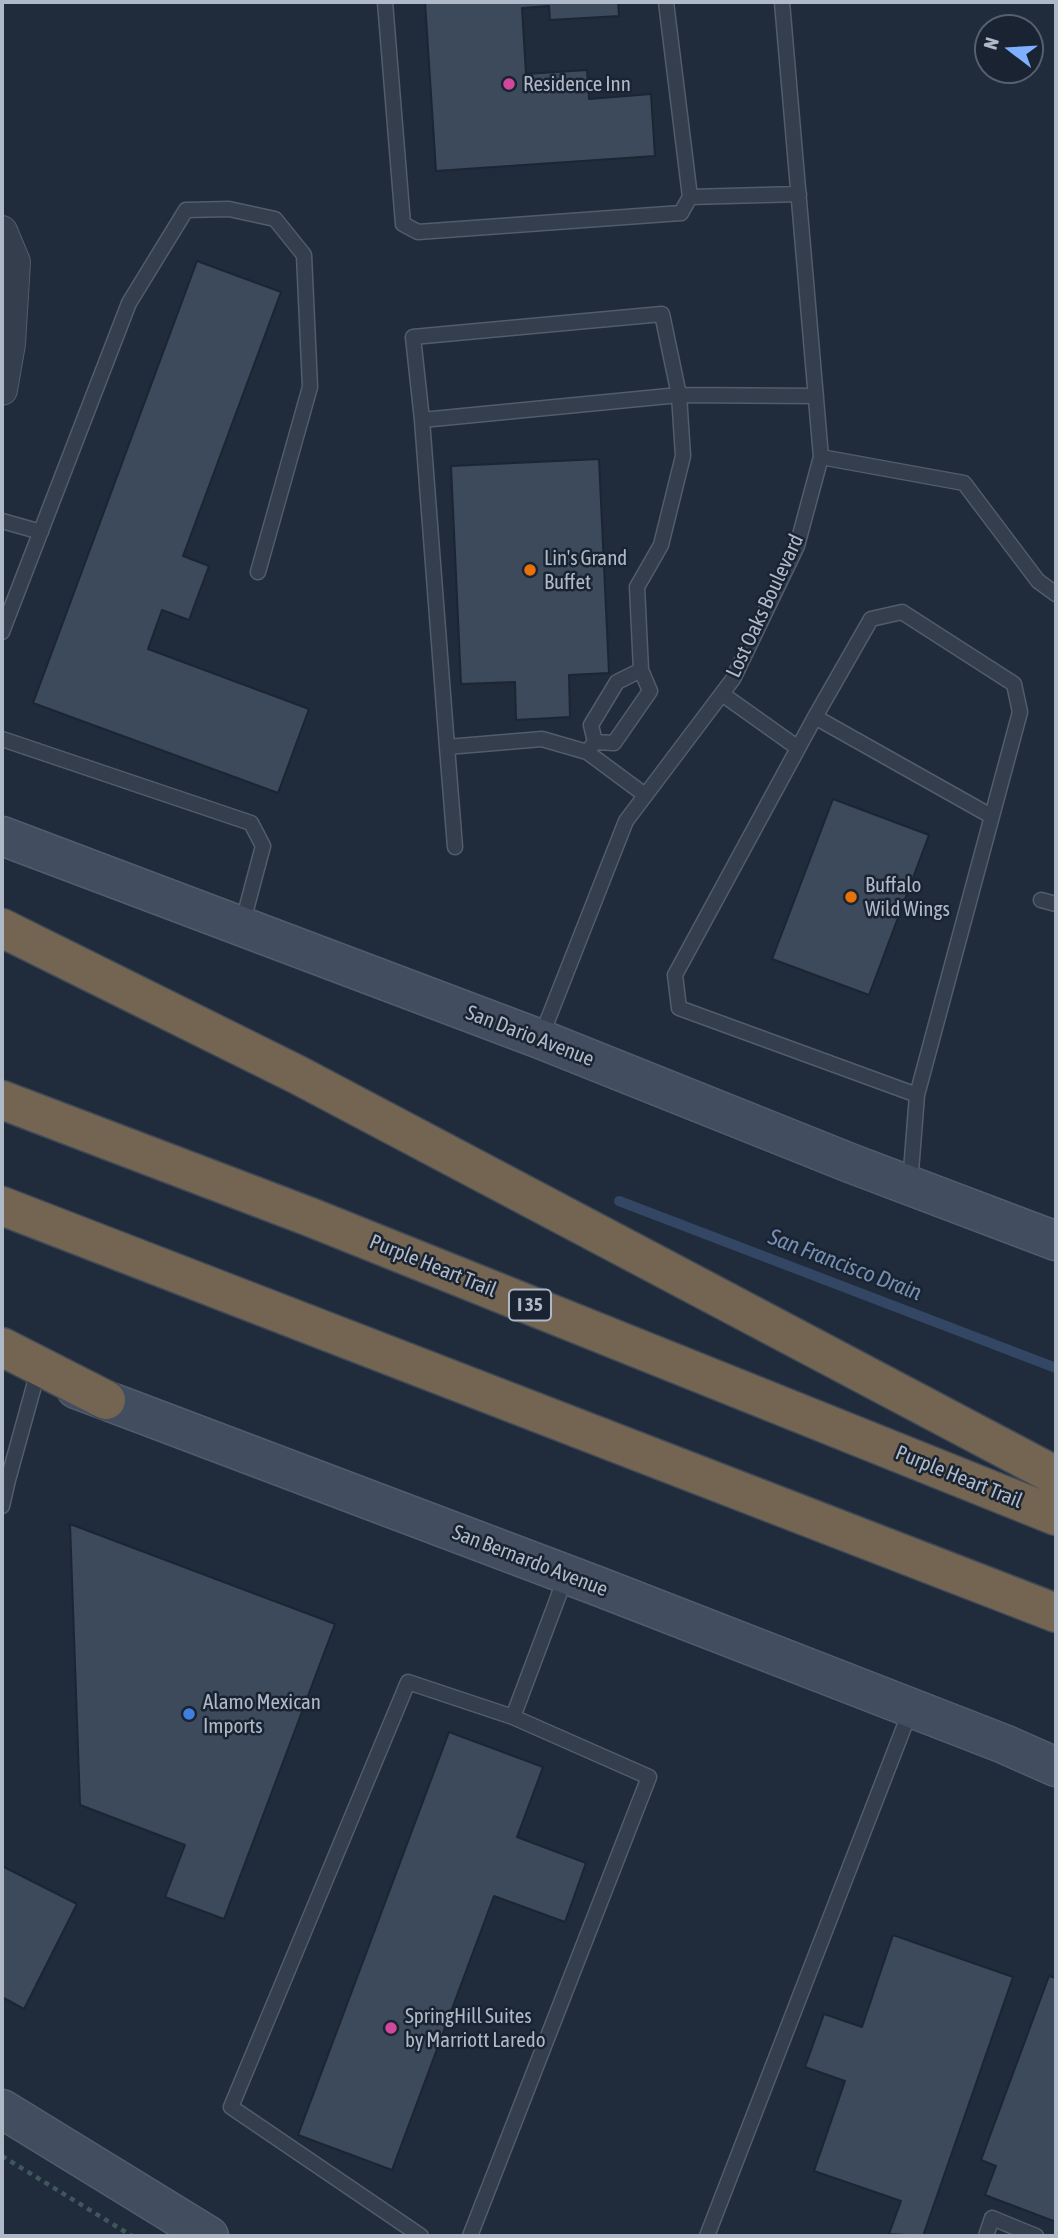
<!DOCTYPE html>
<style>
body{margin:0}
#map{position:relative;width:1058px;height:2238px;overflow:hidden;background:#202c3c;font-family:"Asap Condensed",sans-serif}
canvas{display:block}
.frame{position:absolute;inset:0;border:4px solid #afb9c8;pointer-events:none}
.north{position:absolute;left:974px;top:14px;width:70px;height:70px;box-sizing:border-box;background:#1a2331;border:2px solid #565f6d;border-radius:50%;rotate:287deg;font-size:19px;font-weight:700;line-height:28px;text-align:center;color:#afb9c8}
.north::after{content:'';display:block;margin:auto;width:24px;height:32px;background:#7eb0ff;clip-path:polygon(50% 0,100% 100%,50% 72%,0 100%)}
</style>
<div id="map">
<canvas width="1058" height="2238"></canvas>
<div class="frame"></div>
<div class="north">N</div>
</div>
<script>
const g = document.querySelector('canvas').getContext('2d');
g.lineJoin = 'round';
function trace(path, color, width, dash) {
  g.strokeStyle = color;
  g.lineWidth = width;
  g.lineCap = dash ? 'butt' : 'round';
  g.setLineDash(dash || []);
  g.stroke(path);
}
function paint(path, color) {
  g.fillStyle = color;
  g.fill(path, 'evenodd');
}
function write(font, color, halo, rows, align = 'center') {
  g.font = font + ' "Asap Condensed",sans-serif';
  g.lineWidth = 5;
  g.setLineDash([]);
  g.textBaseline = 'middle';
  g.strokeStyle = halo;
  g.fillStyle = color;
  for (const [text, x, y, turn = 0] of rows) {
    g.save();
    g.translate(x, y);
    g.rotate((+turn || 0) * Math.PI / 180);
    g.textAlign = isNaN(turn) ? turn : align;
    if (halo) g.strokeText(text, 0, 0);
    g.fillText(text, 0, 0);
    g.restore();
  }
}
const stream = new Path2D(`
 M619 1201 1056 1368`);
const building = new Path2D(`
 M425 2H618L619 16 550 20 549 6 522 8 526 74 587 70 589 99 651 94 655 156 436 171Z
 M197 261 281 292 183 556 209 566 189 620 162 610 148 649 309 709 278 793 33 703Z
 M599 459 609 673 569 675 570 717 516 720 515 682 461 684 451 466Z
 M833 799 929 835 869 995 772 959Z
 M70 1524 335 1624 224 1919 165 1897 185 1845 80 1805Z
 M449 1732 543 1767 517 1837 586 1863 565 1922 494 1896 392 2170 298 2135Z
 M2 1866 77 1904 24 2009 2 1997Z
 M893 1935 1013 1977 923 2236 889 2234 901 2201 814 2171 845 2081 805 2067 824 2014 862 2027Z
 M1049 1976 1056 1978V2222L985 2195 996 2166 981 2160Z`);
const path = new Path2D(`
 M2 2156 132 2236`);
const service = new Path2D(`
 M385 2 403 224 418 232 681 213 690 197 666 2
 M690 197 799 194
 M422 420 413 337 662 314 679 395 683 456 661 545 637 587 641 670
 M821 457 964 483 1038 581 1056 594
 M2 521 41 532
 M2 632 129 303 186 210 229 209 275 219 304 255 310 387 258 572
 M722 694 798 748
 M815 717 991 816
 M2 739 251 823 263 846 242 925
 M447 747 455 847
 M587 752 595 742 591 725 617 682 641 670 650 691 614 743 595 742
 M645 795 587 752 542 739 447 747 422 420 679 395 816 396
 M1041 900 1056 904
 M541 1037 626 821 733 679 797 546 821 457 782 2
 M910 1184 917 1095 1020 712 1014 684 902 612 871 619 815 717 675 975 679 1008 917 1095
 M2 1478 8 1480 2 1506
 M8 1480 37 1375
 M513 1717 566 1576
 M421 2236 231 2107 408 1682 513 1717 649 1777 470 2236
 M707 2236 911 1709
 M986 2236 992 2218 1036 2236`);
const minor = new Path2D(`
 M2 231 15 262 10 344 2 390`);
const secondary = new Path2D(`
 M2 836 540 1039 850 1163 1056 1241
 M76 1389 600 1587 1004 1744 1056 1767
 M2 2109 209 2236`);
const motorway = new Path2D(`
 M2 928 298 1075 1056 1476
 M2 1100 310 1217 1056 1516
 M2 1206 1056 1613
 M2 1347 106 1400`);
const markers = [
 [509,84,7,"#d1479c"],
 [530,570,7,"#e8710a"],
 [851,897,7,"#e8710a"],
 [189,1714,7,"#3f7fe0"],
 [391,2028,7,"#d1479c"]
];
const shields = [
 [530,1305,42]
];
const shieldNames = [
 ["I 35",530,1305]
];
const poiNames = [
 ["Residence Inn",523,84],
 ["Lin's Grand",544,558],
 ["Buffet",544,582],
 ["Buffalo",865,885],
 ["Wild Wings",865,909],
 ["Alamo Mexican",203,1702],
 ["Imports",203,1726],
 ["SpringHill Suites",405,2016],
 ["by Marriott Laredo",405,2040]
];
const streetNames = [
 ["Lost Oaks Boulevard",765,606,-65],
 ["San Dario Avenue",530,1036,21],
 ["Purple Heart Trail",433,1266,22],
 ["Purple Heart Trail",959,1477,22],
 ["San Bernardo Avenue",530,1561,21]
];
const waterNames = [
 ["San Francisco Drain",845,1265,21]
];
trace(stream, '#334765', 10);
paint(building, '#3c4a5b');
trace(building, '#1c2533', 2);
trace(service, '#525c6a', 17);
trace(minor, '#525c6a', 32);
trace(secondary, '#525c6a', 41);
trace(motorway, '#3f4957', 41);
trace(path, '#40575a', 4.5, [5, 5]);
trace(service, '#343e4c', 14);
trace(minor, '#343e4c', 30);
trace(secondary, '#424d5f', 38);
trace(motorway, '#736551', 38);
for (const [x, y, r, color] of markers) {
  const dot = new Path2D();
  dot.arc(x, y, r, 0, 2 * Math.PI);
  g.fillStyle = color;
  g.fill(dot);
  trace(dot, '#1a2331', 2.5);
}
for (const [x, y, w] of shields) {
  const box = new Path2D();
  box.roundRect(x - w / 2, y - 15.5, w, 31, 5);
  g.fillStyle = '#1a2331';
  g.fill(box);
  trace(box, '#afb9c8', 2);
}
write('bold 19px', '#afb9c8', null, shieldNames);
write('21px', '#afb9c8', '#1a2331', poiNames, 'left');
write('21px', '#afb9c8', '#1a2331', streetNames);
write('italic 23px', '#758fb2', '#1a2331', waterNames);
</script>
